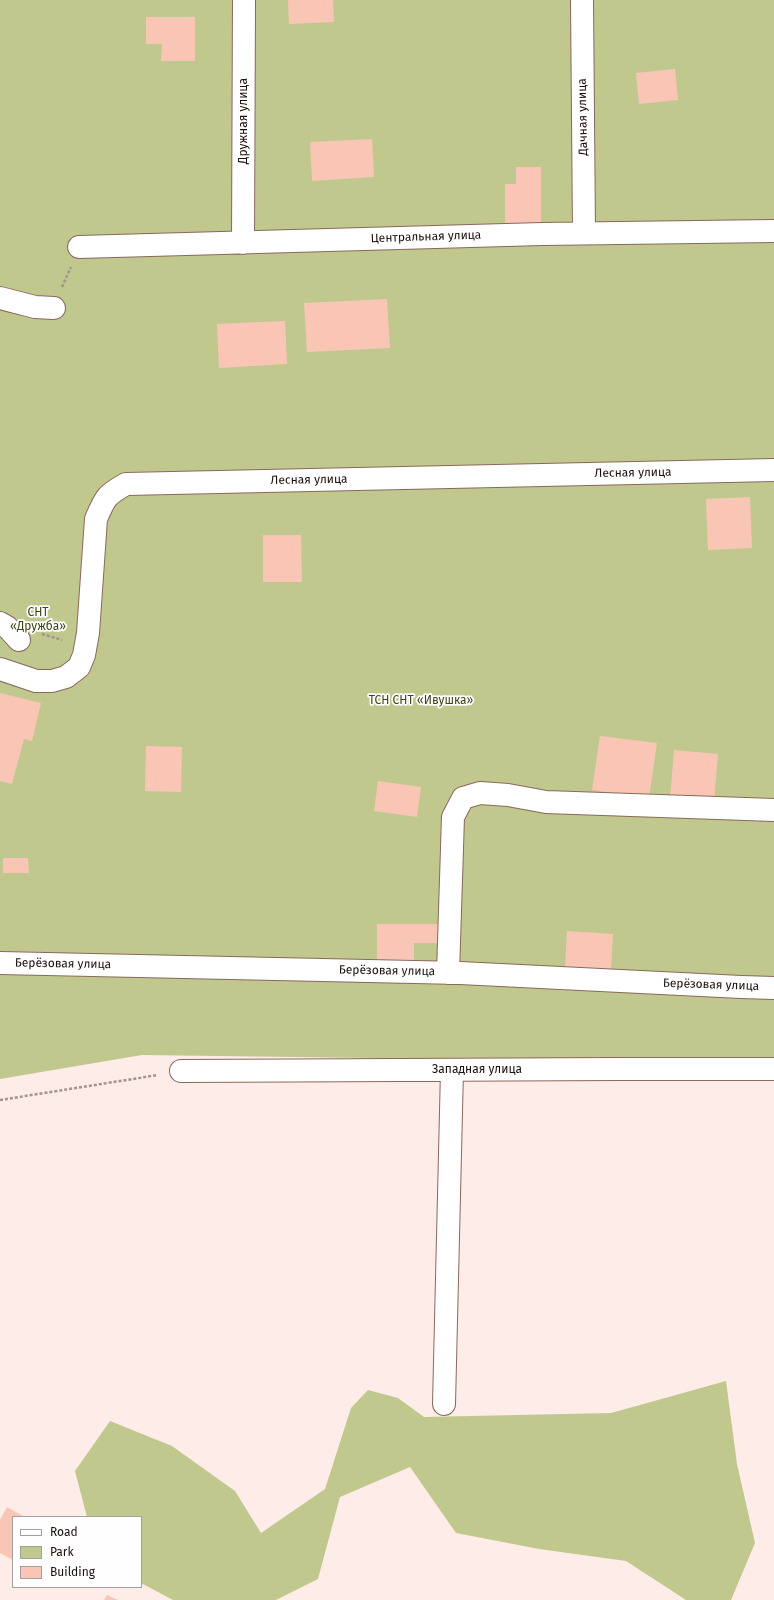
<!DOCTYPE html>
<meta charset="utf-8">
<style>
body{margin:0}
#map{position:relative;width:774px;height:1600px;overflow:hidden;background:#fdece7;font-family:"Fira Sans",sans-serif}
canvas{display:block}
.legend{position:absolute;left:12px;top:1516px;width:130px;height:72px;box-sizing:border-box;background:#fefefe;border:1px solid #a49f9d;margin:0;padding:5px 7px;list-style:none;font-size:12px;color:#1d100b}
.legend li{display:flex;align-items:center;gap:8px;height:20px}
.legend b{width:20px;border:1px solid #a49f9d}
</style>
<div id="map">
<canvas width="774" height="1600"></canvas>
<ul class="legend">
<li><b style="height:5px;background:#fff"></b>Road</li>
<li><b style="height:11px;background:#c1c88e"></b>Park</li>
<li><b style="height:11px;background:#f9c6b6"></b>Building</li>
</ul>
</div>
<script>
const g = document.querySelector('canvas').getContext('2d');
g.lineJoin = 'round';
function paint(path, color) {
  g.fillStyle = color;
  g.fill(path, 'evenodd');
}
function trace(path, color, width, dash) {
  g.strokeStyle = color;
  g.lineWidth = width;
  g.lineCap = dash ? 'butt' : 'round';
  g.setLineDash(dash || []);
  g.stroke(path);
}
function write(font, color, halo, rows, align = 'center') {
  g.font = font + ' "Fira Sans",sans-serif';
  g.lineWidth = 3.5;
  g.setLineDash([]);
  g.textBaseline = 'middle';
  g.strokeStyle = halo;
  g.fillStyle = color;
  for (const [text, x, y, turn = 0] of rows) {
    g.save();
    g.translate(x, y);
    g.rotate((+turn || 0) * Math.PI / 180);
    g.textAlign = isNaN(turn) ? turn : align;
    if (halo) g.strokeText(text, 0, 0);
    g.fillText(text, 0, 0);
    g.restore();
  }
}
const green = new Path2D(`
 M0 0H774V1059H447L142 1055 0 1079Z
 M726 1381 737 1464 755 1543 731 1600H686L626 1561 539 1549 456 1533 410 1467 340 1497 318 1579 276 1600H173L141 1583V1517H87L75 1471 110 1421 172 1446 235 1491 261 1533 325 1489 351 1408 368 1390 398 1398 424 1417 611 1413Z`);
const building = new Path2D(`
 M288 0H333L334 22 289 24Z
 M146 17H195V61H161L162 44H146Z
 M675 69 678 100 639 104 636 73Z
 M372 139 374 177 312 181 310 142Z
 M516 167H541V230H505V184H516Z
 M387 299 390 348 307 352 304 303Z
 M285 321 287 364 219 368 217 324Z
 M750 497 752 548 708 550 706 499Z
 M263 535H301L302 582H263Z
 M0 693 41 703 32 741 24 739 12 784 0 781Z
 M600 736 657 743 649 798 592 790Z
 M146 746 182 747 181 792 145 791Z
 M674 750 718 754 714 802 670 798Z
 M378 781 421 787 417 817 374 811Z
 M3 858H28L29 873H3Z
 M377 924H441V943H414V966H377Z
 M567 931 613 934 611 970 565 968Z
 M7 1507 25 1517H13V1560L0 1553V1520Z
 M107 1595 118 1600H104Z`);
const path = new Path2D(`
 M62 287 71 267
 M42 634 62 640
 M0 1100 158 1075`);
const minor = new Path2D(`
 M582 0 584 233
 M243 243 244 0
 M79 247 542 234 774 231
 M0 298 35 307 54 308
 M0 623 7 627 19 640
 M0 669 36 681H52L66 677 79 667 84 655 88 633 96 519C105 498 106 495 126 484L774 470
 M0 963 460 973 741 987 774 988
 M448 973 453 817 463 798 480 793 508 795 546 802 774 810
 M181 1071 619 1069H774
 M444 1404 452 1070`);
const streetNames = [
 ["Дачная улица",583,117,-91],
 ["Дружная улица",244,121,-90],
 ["Центральная улица",426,237,-2],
 ["Лесная улица",633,473,-1],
 ["Лесная улица",309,480,-1],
 ["Берёзовая улица",63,964,1],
 ["Берёзовая улица",387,971,1],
 ["Берёзовая улица",711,985,2],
 ["Западная улица",477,1070]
];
const parkNames = [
 ["СНТ",38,613],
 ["«Дружба»",38,627],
 ["ТСН СНТ «Ивушка»",421,701]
];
paint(green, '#c1c88e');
paint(building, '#f9c6b6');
trace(minor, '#8a685c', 24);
trace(path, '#a2938e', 2.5, [3, 2]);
trace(minor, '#fff', 22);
write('12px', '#1d100b', '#fefefe', streetNames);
write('12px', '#3f4316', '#fefefe', parkNames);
</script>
